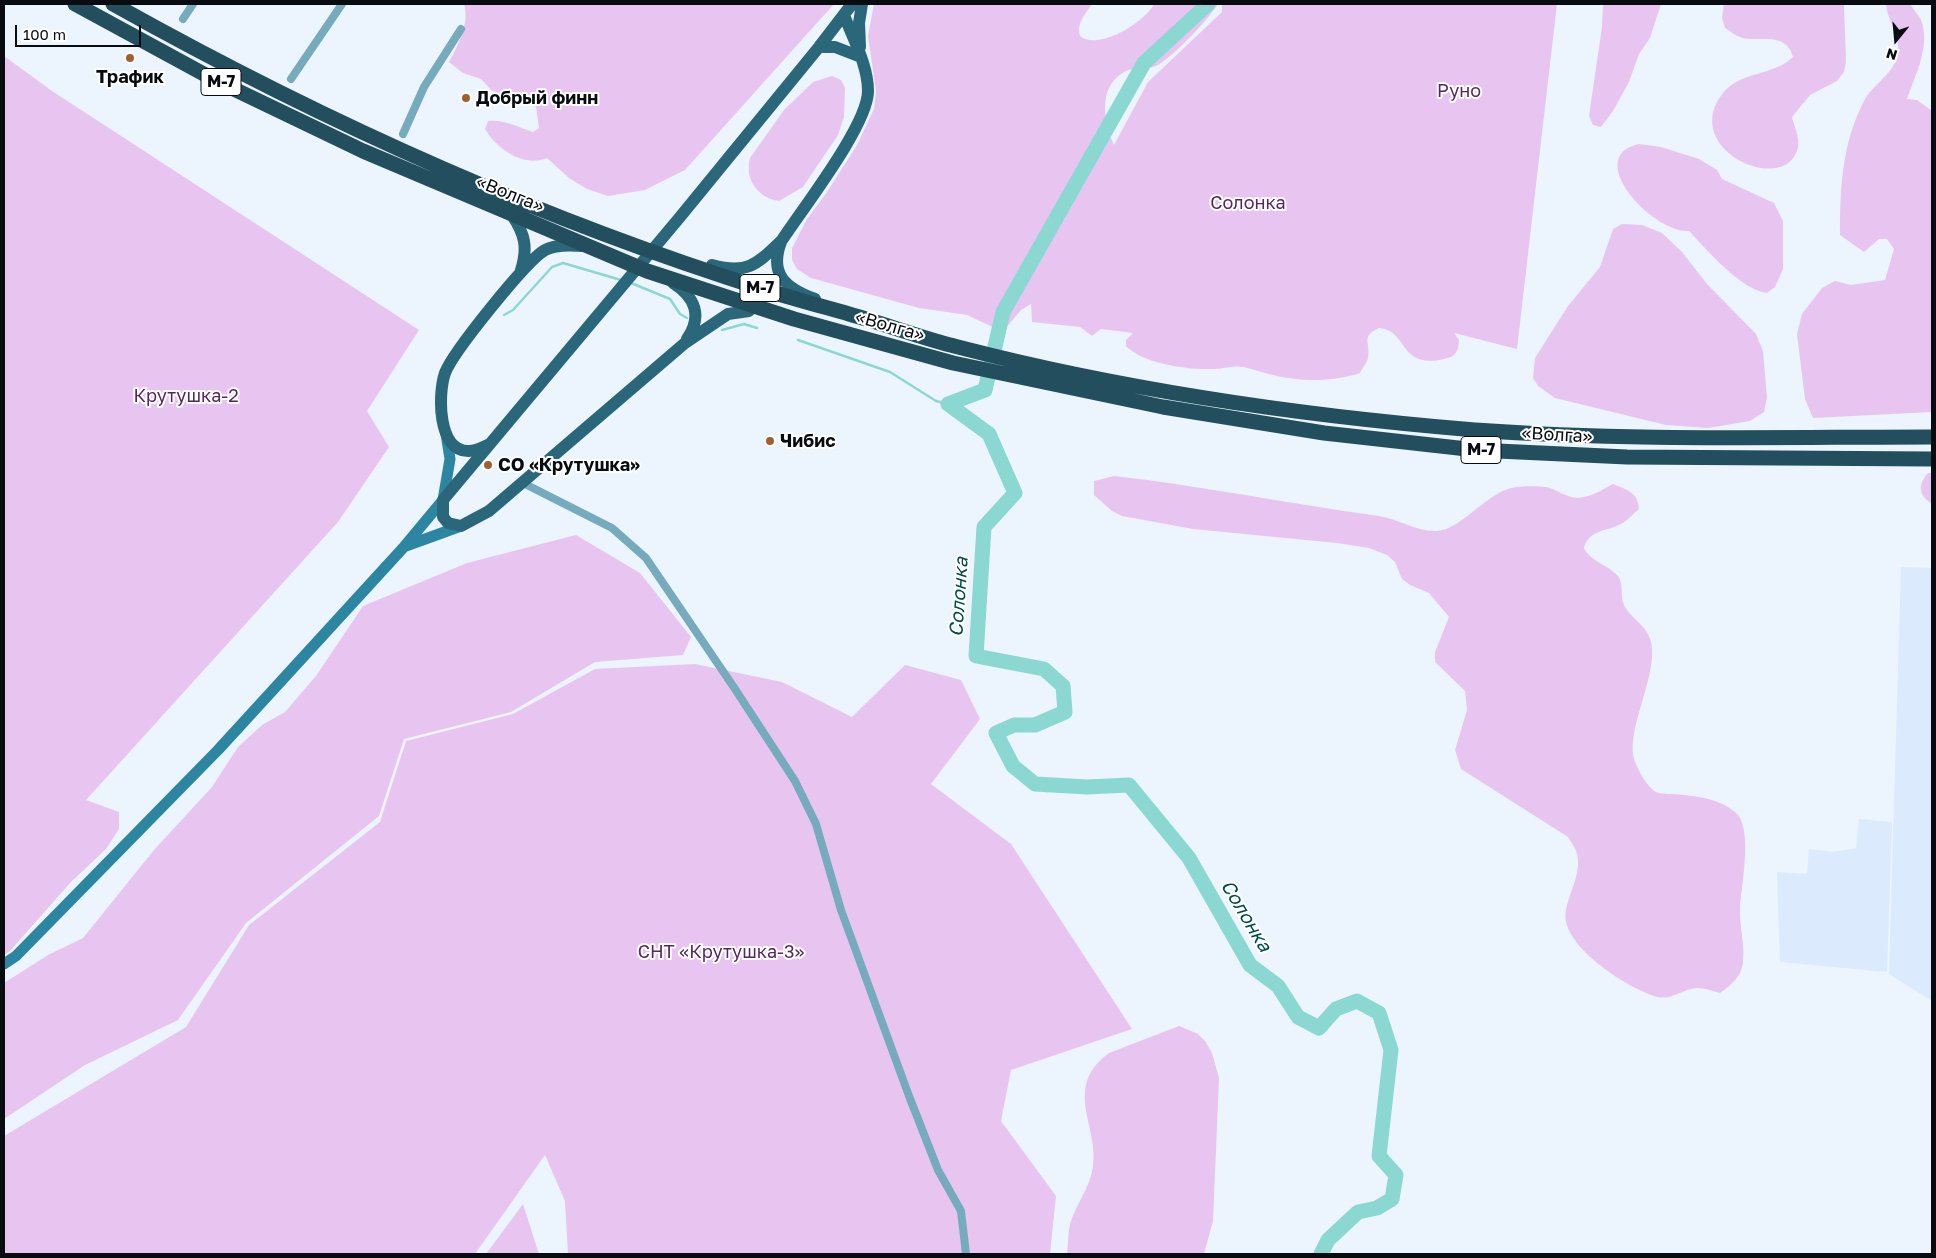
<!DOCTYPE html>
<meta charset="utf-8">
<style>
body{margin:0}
#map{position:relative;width:1936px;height:1258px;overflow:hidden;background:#ecf4fe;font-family:"Golos Text",sans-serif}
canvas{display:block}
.frame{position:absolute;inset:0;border:5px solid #080c11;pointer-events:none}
.north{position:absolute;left:1871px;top:15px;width:50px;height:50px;-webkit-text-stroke:4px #fff;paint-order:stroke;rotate:197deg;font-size:14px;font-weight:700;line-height:20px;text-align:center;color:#080c11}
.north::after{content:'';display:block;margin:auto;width:18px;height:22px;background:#080c11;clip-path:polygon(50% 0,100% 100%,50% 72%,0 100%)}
.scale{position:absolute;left:15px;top:25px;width:126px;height:22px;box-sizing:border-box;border:2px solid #080c11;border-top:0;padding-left:6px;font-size:15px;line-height:18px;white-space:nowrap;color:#080c11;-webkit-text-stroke:4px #fff;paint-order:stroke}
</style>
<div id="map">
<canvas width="1936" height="1258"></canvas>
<div class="frame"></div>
<div class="north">N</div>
<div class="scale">100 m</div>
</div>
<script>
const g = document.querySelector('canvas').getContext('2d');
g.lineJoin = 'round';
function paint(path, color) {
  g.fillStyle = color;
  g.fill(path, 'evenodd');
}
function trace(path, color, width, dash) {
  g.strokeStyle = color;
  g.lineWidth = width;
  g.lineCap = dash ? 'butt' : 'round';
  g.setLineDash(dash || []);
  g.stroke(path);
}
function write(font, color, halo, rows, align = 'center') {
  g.font = font + ' "Golos Text",sans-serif';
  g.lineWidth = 4;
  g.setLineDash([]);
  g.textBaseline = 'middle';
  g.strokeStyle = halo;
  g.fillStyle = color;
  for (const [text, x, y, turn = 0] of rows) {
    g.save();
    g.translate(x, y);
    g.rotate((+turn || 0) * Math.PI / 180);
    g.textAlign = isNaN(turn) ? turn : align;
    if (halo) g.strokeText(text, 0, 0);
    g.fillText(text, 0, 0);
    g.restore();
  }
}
const built = new Path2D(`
 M1901 567 1932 568V1001L1889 974Z
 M1859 819 1892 822 1887 972 1780 962 1777 872 1807 874 1809 849 1833 852 1856 848Z`);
const green = new Path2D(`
 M464 4H834L685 170 645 190 608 196 587 189 569 178 547 158C524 168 497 149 485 129L488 121C504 119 518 127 533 132L539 128 536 107 525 98 504 96 491 90 481 79 463 73 449 62C458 46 470 22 464 4Z
 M874 4H1092C1086 13 1076 24 1080 36 1099 51 1145 22 1154 4H1218C1207 21 1176 54 1158 65 1148 71 1134 66 1124 72 1097 88 1104 122 1114 145L1148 82 1222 12V4H1557L1517 349 1454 333 1459 340C1459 349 1457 355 1448 358 1398 372 1409 330 1379 328 1360 337 1371 342 1368 358 1367 363 1362 368 1360 373 1334 382 1300 382 1273 375 1263 373 1253 369 1243 367 1234 365 1223 369 1213 369 1188 370 1143 364 1126 346V340L1133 333 1101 329 1092 336 1080 327 1032 322 1031 304 1021 310 1005 329 999 330 967 315 919 308 811 278 797 269 792 260V248L807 219 827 192 857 145 874 109 876 91 868 36Z
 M1603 4H1661L1650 38 1639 54 1629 82 1613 111 1601 127 1593 125 1589 116 1602 27Z
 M1724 4H1844L1846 62 1844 72 1837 81 1810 95 1792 117C1794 125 1800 139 1798 147 1787 198 1678 150 1723 93 1740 71 1774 76 1793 57 1786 31 1761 42 1742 38 1736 36 1730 31 1725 28L1722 18Z
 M1886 4H1910C1913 9 1918 14 1921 20 1931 45 1915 76 1907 99L1917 100 1932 111V412L1813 418 1805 399 1797 334 1802 314 1822 288 1835 281 1851 285 1885 280 1894 249 1887 239H1879L1864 252 1840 235C1840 188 1842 143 1864 101 1874 82 1896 74 1898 51 1900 35 1887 20 1886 4Z
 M4 56 52 91 419 330 367 411 389 447 338 522 86 800 119 812V829L106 849 71 882 10 951 4 955Z
 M832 76 841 80 845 88 844 117 838 135 803 187 779 201C758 198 744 179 750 158L784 110 813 82Z
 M1639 144 1661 147 1699 159 1717 170 1722 179 1774 203 1783 221V269L1775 287 1767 293C1741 290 1707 250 1689 231 1652 233 1582 156 1639 144Z
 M1622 224 1642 225 1662 233 1682 252 1707 284 1756 334 1763 351 1767 398 1764 412 1750 421 1708 428 1666 425 1555 398 1538 386 1533 378 1535 358 1568 306 1600 267 1613 229Z
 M1928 473H1932V504C1918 495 1918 484 1928 473Z
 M1114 476C1203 486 1290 504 1379 516 1398 519 1417 532 1437 531 1461 530 1489 490 1516 487 1524 486 1537 486 1546 487 1556 489 1567 498 1578 498 1591 497 1602 490 1613 484 1627 490 1638 492 1639 509 1633 514 1626 522 1619 525 1604 532 1589 530 1584 548 1591 562 1607 564 1618 576 1624 584 1620 597 1624 605 1631 619 1647 625 1651 642 1659 677 1622 734 1636 764 1640 773 1647 787 1656 792 1661 794 1669 794 1674 794 1696 796 1718 798 1735 812 1754 827 1741 887 1740 908 1739 925 1745 944 1743 961 1742 977 1731 985 1720 993 1713 991 1704 988 1697 988 1681 989 1671 1002 1654 996 1626 987 1558 944 1566 910 1569 893 1582 872 1577 854 1576 848 1571 842 1568 837L1461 769 1455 750 1467 710 1465 691 1435 662V652L1449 617 1429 593 1410 585 1402 579 1395 562 1387 555 1369 548 1337 543 1193 529 1122 516 1112 511 1094 495V481Z
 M576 535 640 573 691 637 683 655 595 662 511 712 404 739 379 816 246 923 178 1020 85 1065 4 1119V983L48 955 83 938 154 850 212 787 238 747 262 725 285 712 316 676 363 606 467 563Z
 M695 664 782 682 852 717 905 665 961 680 980 719 931 784 1011 844 1132 1029 1011 1070 1001 1121 1056 1196 1050 1254H568L565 1201 545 1155 475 1254H4V1136L186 1027 249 925 380 822 406 741 513 714 595 669Z
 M1179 1026 1198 1034 1205 1041 1212 1053 1219 1078 1213 1221 1204 1254H1067C1068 1244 1068 1233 1070 1224 1076 1204 1091 1186 1093 1166 1099 1126 1062 1087 1109 1053Z
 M523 1204 539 1254H486Z`);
const stream = new Path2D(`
 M631 283 670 299 680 314 687 318
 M504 315 513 310 552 267 563 263 621 280
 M722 330 744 324 757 328
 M798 340 890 372 936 401 948 404`);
const river = new Path2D(`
 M1208 4 1144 63 1003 312 985 390 948 404 989 434 1015 493 984 527 976 656 1044 669 1063 686 1065 712 1035 725H1014L996 733 1013 766 1035 784 1087 787 1129 785 1189 858 1250 965 1278 986 1298 1017 1319 1028 1336 1009 1357 1001 1379 1013 1391 1050 1379 1156 1396 1175 1392 1199 1377 1208 1358 1212 1328 1240 1321 1254`);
const street = new Path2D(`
 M183 19 193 4
 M291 79 342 4
 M403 134 424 87 461 29
 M523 483 612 528 646 558 735 689 795 781 816 824 841 910 909 1096 938 1170 961 1211 966 1254`);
const secondary = new Path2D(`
 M406 546 461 526
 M4 964 16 956 218 750 403 548 443 500 450 459 446 434`);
const primary = new Path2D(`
 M819 47H835L861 57
 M860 47 859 23 862 4
 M512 215C525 234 528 248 521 270
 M781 242C769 274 785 288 815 299
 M712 265C748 275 757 264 782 240 803 208 868 125 868 91 868 65 853 39 844 15
 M673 283C695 297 703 316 687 339
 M749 311 728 314 685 343 489 511 461 526 448 523 443 517V500L680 217 819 47 852 4
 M490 444C483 447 476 451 469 451 437 452 438 393 445 373 453 352 526 261 545 250 556 244 571 245 583 246`);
const highway = new Path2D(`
 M75 4 213 79 363 151 647 271 794 319 953 363 1163 407 1324 433 1476 450 1627 457 1932 459
 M113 4C320 120 540 219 766 290 794 299 821 306 849 314 885 324 921 338 958 347 1124 390 1304 416 1475 430 1627 441 1780 437 1932 437`);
const markers = [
 [130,58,5,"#a15f2c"],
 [466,98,5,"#a15f2c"],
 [770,441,5,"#a15f2c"],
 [488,465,5,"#a15f2c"]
];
const shields = [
 [221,82,40],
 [760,288,40],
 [1481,450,40]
];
const shieldNames = [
 ["М-7",221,82],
 ["М-7",760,288],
 ["М-7",1481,450]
];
const poiNames = [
 ["Трафик",130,77,"center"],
 ["Добрый финн",476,98],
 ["Чибис",780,441],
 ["СО «Крутушка»",498,465]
];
const parkNames = [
 ["Руно",1459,91],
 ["Солонка",1248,203],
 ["Крутушка-2",186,396],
 ["СНТ «Крутушка-3»",721,952]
];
const streetNames = [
 ["«Волга»",510,194,22],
 ["«Волга»",890,326,16],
 ["«Волга»",1557,435,3]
];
const waterNames = [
 ["Солонка",959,597,-86],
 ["Солонка",1246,916,59]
];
paint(built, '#dceafd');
paint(green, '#e8c5f0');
trace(stream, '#8bd8d3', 2.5);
trace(river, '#8bd8d3', 15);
trace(street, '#76aabd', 8);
trace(secondary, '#2c86a2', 11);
trace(primary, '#2b677b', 12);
trace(highway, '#224e5d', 15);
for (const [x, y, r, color] of markers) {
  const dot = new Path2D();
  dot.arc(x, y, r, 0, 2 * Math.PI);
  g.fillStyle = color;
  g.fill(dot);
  trace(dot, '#fff', 2);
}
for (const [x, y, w] of shields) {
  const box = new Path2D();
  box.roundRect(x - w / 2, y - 13.5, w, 27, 4);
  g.fillStyle = '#fff';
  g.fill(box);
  trace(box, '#080c11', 1);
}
write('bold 16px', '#080c11', null, shieldNames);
write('bold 18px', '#080c11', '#fff', poiNames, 'left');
write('18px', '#552760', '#fff', parkNames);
write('18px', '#080c11', '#fff', streetNames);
write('italic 19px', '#014b48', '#fff', waterNames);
</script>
